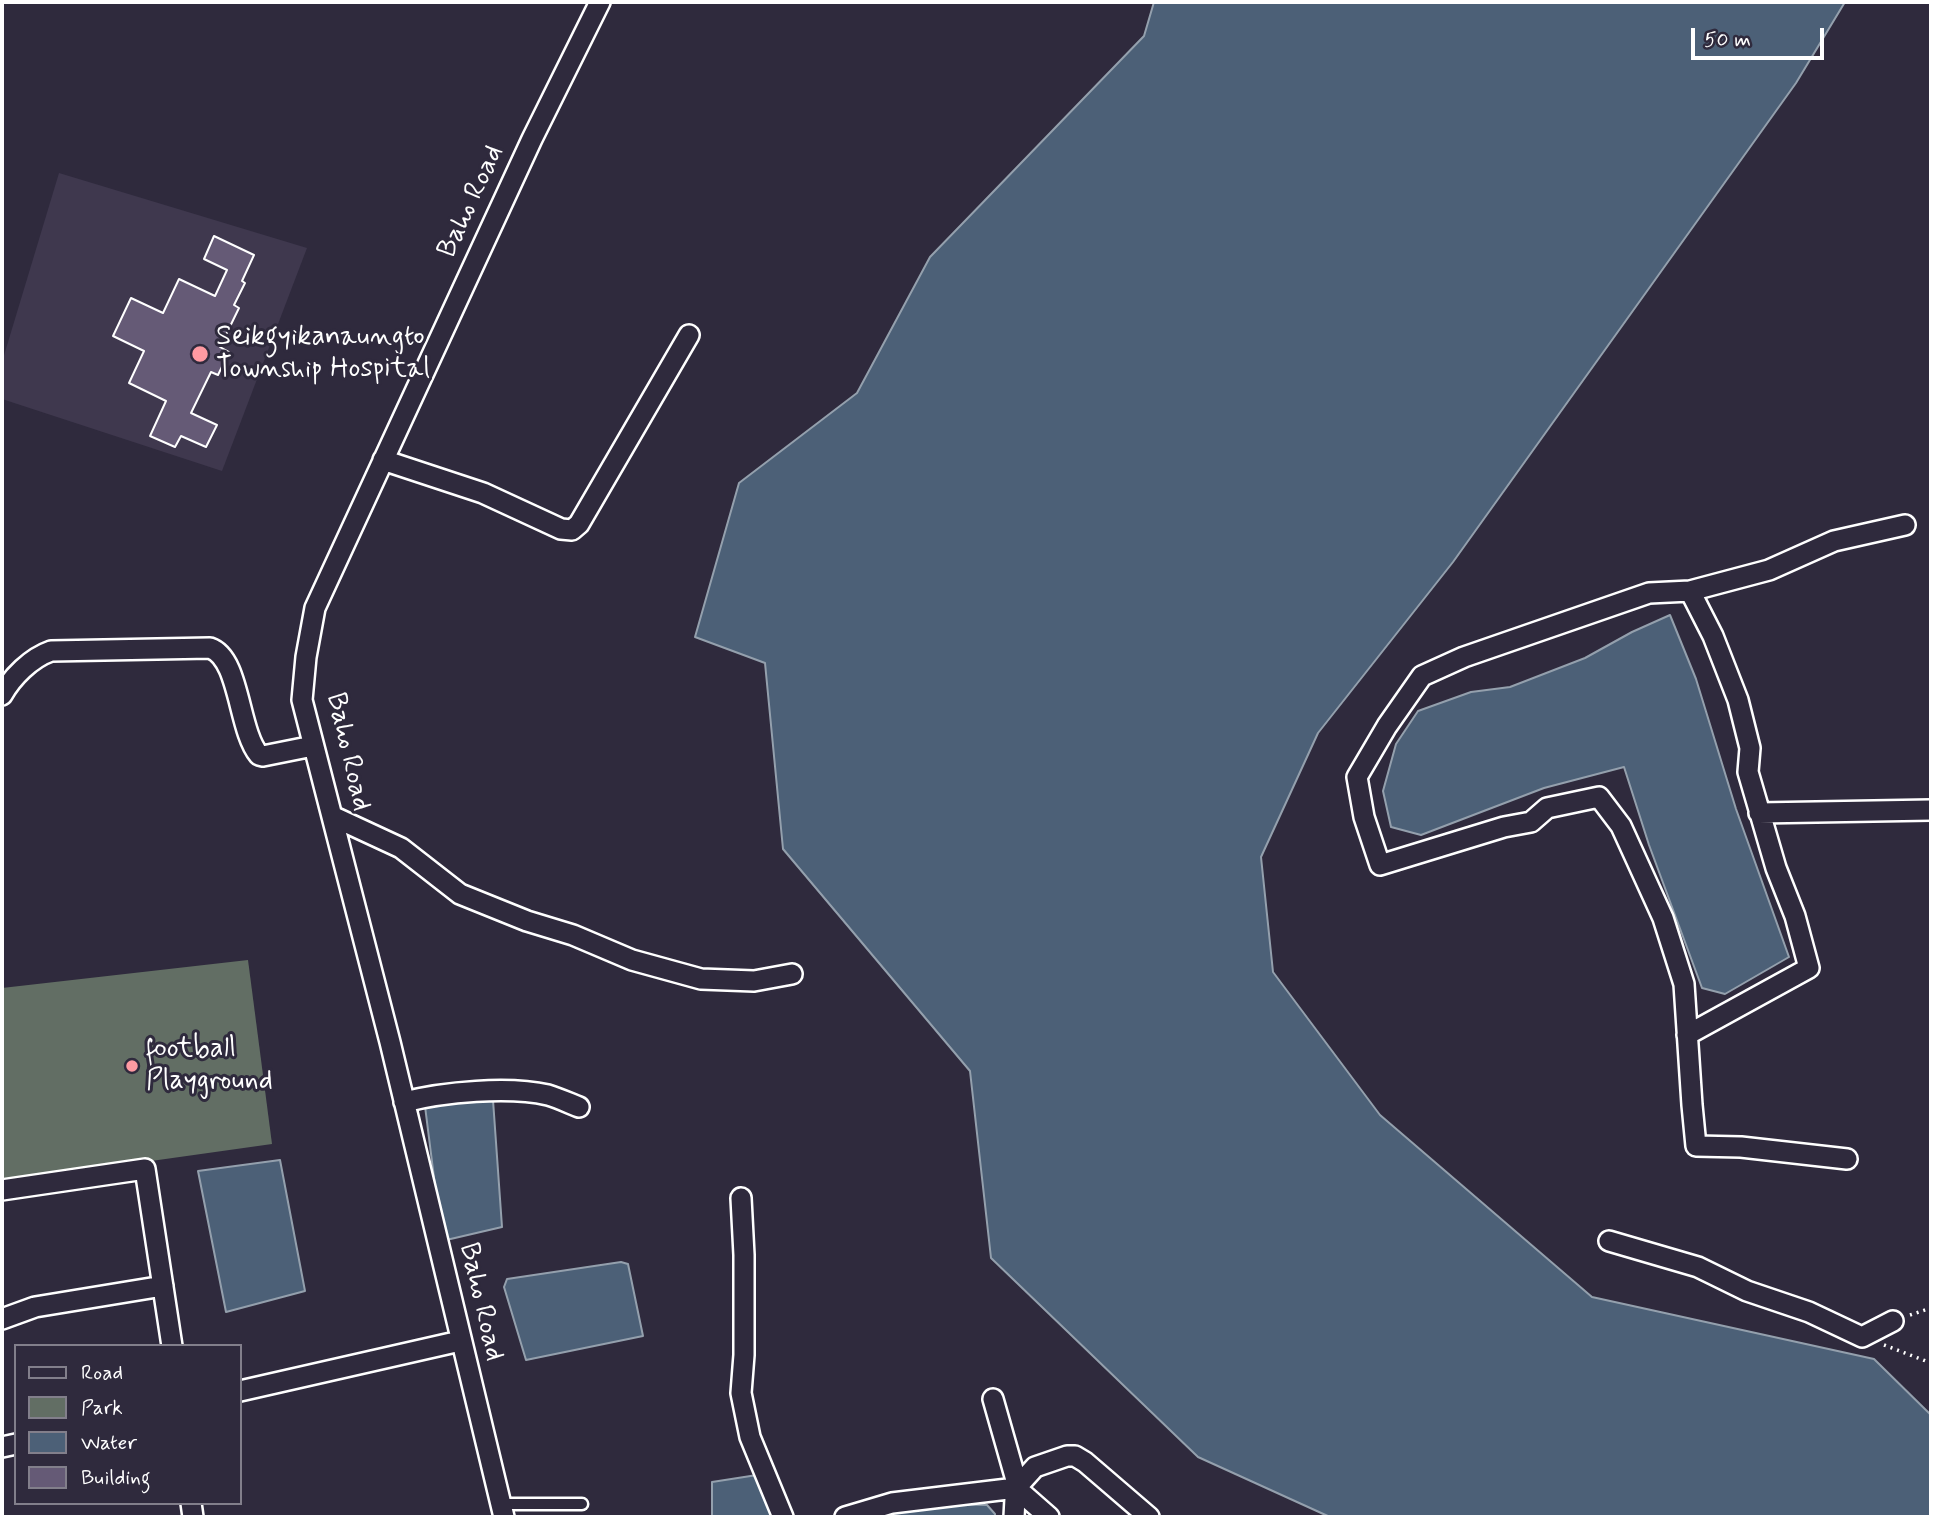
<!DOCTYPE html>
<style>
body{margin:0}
#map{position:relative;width:1933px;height:1519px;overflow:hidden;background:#2f2a3d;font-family:Mynerve,sans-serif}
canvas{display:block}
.frame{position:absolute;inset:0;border:4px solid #fff;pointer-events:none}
.legend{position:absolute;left:14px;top:1344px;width:228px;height:161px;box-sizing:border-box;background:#2f2a3d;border:2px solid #827f8b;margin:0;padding:9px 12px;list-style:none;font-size:21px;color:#fff}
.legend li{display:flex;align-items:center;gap:14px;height:35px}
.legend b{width:35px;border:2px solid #827f8b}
.scale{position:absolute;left:1691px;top:28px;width:133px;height:32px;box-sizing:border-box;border:4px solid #fff;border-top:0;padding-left:9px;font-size:21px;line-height:24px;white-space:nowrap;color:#fff;-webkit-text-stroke:5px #2f2a3d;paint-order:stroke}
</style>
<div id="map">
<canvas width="1933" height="1519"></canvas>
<div class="frame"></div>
<ul class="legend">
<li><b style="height:9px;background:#2f2a3d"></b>Road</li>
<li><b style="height:19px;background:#626e64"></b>Park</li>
<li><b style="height:19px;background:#4c6077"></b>Water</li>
<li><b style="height:19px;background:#655a76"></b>Building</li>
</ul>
<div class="scale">50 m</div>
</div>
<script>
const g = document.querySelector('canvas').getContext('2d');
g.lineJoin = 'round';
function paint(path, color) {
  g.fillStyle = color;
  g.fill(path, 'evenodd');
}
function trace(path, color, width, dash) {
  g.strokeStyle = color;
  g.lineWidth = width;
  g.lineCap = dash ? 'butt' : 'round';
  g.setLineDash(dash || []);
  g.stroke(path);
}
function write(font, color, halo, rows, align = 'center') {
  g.font = font + ' Mynerve,sans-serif';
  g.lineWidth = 6;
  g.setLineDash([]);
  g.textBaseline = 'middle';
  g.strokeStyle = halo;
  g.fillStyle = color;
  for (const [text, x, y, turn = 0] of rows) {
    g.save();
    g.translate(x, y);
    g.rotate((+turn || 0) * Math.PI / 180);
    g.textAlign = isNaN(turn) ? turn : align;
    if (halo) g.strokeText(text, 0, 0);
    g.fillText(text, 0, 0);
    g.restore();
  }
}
const built = new Path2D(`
 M59 173 307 248 222 471 2 399V362Z`);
const green = new Path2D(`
 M248 960 272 1144 2 1182V988Z`);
const water = new Path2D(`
 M1154 2H1845L1796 83 1453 562 1318 733 1261 857 1273 972 1380 1115 1592 1297 1874 1359 1931 1415V1517H1330L1198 1457 991 1258 970 1071 783 849 765 663 695 637 739 483 857 393 930 257 1144 36Z
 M1670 615 1696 679 1736 809 1789 957 1725 994 1702 988 1649 845 1624 767 1544 788 1421 835 1391 827 1383 791 1396 744 1418 711 1471 692 1510 687 1585 658 1632 632Z
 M493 1100 502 1227 442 1241 425 1106 440 1102Z
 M280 1160 305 1291 226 1312 198 1171Z
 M621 1262 628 1264 643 1336 526 1360 504 1287 507 1279Z
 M757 1475 775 1517H712V1482Z
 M892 1503 987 1505 995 1514V1517H883L884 1511Z`);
const building = new Path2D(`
 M214 236 254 255 242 281 245 283 234 305 239 308 220 347 229 352 218 375 211 372 191 413 217 425 206 447 181 436 175 447 150 436 166 401 129 383 144 351 113 336 131 298 163 313 179 279 215 296 227 270 204 259Z`);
const path = new Path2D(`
 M1910 1315 1931 1308
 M1884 1345 1931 1363`);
const lane = new Path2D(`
 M500 1504H582`);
const street = new Path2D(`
 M383 460 483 493 561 529 572 530 579 524 689 335
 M1690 591 1769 570 1834 541 1905 525
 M2 695C12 677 31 658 51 651L210 648C240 658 238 730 259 755L263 756 313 746
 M1759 813 1931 810
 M332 816 401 848 460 894 527 921 573 935 632 960 701 979 754 981 792 974
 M1687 1035 1809 968 1795 916 1776 868 1748 772 1750 748 1738 700 1713 636 1690 591 1649 593 1464 657 1422 676 1387 726 1357 777 1364 817 1380 865 1504 827 1531 822 1547 808 1599 797 1621 826 1663 918 1684 984 1692 1105 1696 1146 1741 1147 1847 1159
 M404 1102C444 1092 508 1086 548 1095 558 1098 569 1103 579 1107
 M2 1190 145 1169 172 1346
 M741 1198 744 1255V1355L741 1393 750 1437 783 1517
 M1609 1241 1698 1267 1747 1291 1809 1312 1862 1337 1893 1321
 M2 1319 35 1307 163 1286
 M240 1391 460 1341
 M993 1399 1016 1480 1014 1517
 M2 1447 16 1444
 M1016 1488 1049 1517
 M191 1503 193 1517
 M504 1517 390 1042 302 700 306 657 315 608 532 139 600 2
 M845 1517 892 1503 1016 1488 1035 1467 1067 1456H1075L1085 1462 1149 1517`);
const markers = [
 [200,354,9,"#ff9aa2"],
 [132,1066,7,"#ff9aa2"]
];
const streetNames = [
 ["Baho Road",472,202,-65],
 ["Baho Road",347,752,77],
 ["Baho Road",480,1302,77]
];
const poiNames = [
 ["Seikgyikanaungto",216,338],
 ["Township Hospital",216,370],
 ["football",146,1050],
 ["Playground",146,1082]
];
paint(built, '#3f384e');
paint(green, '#626e64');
paint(water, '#4c6077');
trace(water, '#94a0ad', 2);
paint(building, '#655a76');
trace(building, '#fff', 2);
trace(lane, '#fff', 15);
trace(street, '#fff', 24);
trace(path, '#fff', 3.5, [2, 5]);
trace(lane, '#2f2a3d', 10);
trace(street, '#2f2a3d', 19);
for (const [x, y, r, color] of markers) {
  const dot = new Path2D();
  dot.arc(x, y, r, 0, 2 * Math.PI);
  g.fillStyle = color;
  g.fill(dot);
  trace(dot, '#2f2a3d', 2.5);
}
write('28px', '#fff', '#2f2a3d', streetNames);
write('28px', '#fff', '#2f2a3d', poiNames, 'left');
</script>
